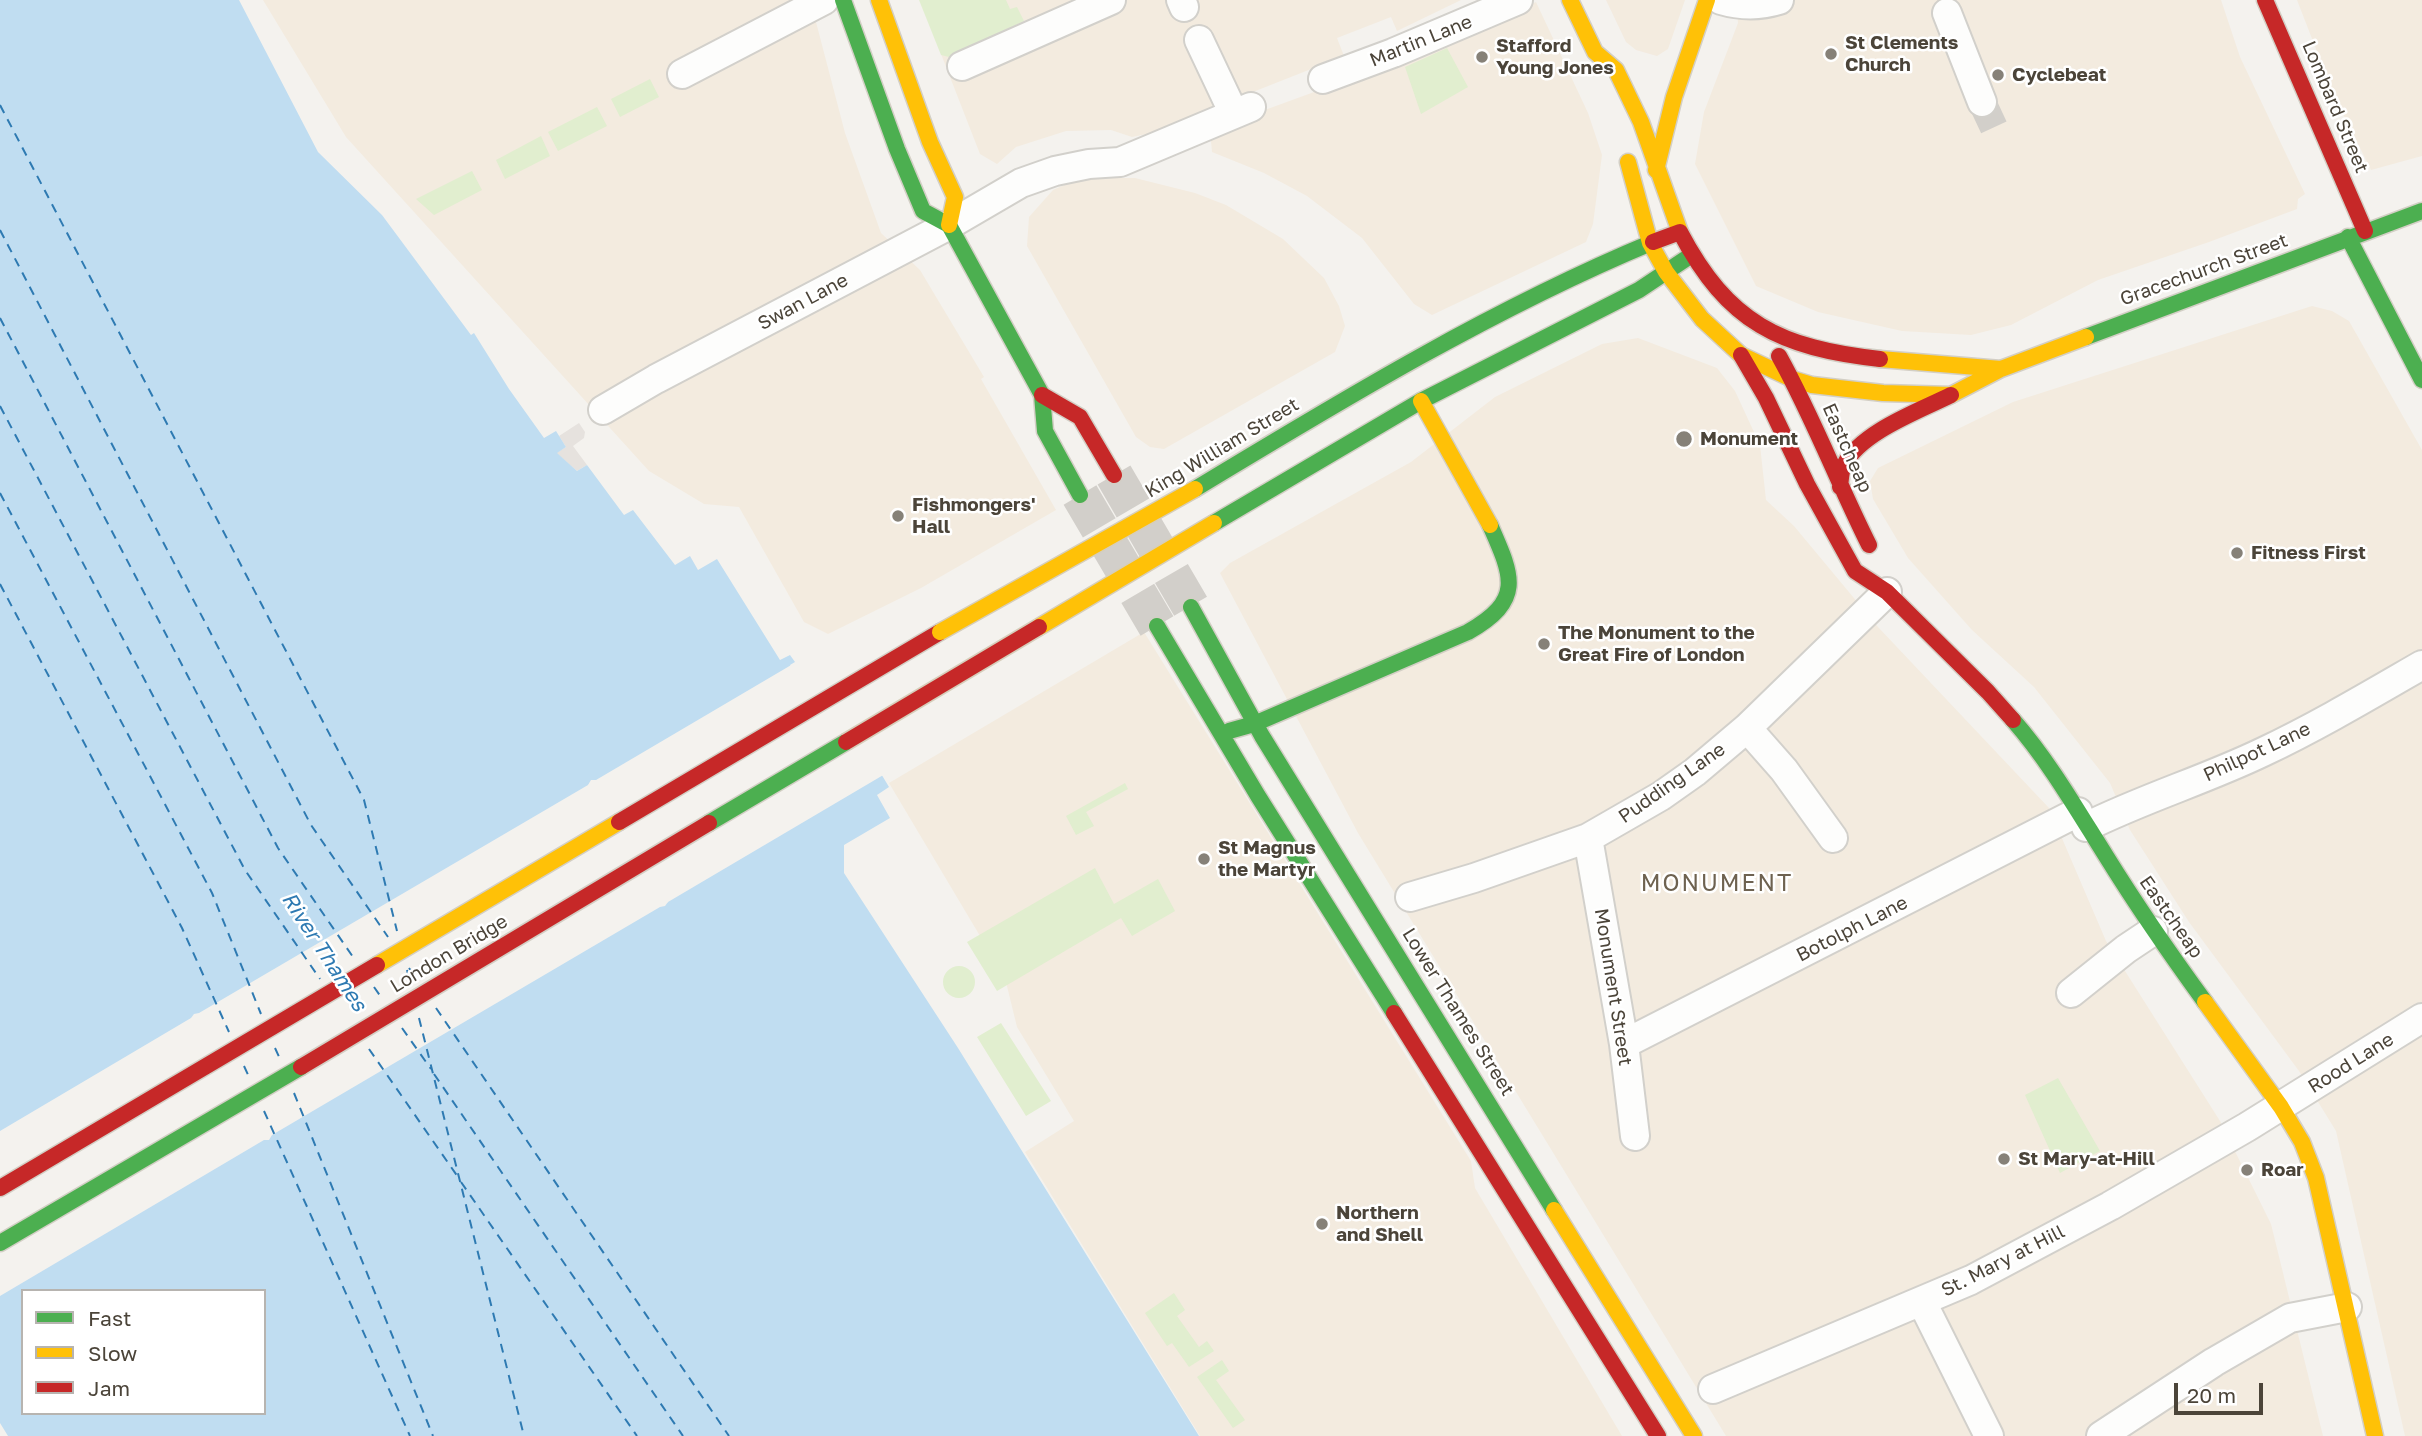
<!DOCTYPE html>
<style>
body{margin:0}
#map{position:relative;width:2422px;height:1436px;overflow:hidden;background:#f4f2ee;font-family:"Golos Text",sans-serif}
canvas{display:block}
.legend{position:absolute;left:21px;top:1289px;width:245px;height:126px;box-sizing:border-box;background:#fff;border:2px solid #b7b4b0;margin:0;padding:9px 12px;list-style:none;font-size:21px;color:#4b4439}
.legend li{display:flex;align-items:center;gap:14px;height:35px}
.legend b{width:35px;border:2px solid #b7b4b0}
.scale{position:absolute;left:2174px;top:1383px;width:89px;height:32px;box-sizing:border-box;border:4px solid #4b4439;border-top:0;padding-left:9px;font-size:21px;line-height:24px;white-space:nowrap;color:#4b4439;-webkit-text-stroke:5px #fff;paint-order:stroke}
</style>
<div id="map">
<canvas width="2422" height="1436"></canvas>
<ul class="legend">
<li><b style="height:9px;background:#4caf50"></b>Fast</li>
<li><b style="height:9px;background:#ffc107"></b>Slow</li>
<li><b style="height:9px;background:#c62828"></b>Jam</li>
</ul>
<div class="scale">20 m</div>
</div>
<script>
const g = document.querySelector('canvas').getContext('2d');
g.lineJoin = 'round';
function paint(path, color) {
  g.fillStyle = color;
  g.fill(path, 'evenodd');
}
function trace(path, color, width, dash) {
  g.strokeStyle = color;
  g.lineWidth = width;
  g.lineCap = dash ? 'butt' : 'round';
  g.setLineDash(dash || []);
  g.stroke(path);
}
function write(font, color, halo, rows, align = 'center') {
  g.font = font + ' "Golos Text",sans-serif';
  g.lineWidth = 5;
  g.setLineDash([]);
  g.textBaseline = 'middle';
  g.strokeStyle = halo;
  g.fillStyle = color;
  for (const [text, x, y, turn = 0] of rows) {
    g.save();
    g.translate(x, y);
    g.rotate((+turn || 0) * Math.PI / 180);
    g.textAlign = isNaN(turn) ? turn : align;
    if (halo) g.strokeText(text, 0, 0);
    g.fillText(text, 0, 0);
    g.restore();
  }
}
const commercial = new Path2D(`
 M263 0H807L816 22 845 133 881 233 920 270 984 377 981 379 1056 510 921 588 828 634 804 622 739 507 704 504 649 471 346 137Z
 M920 0H1461L1397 31 1391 17 1337 38 1344 56 1215 107 1161 141 1152 133 1132 137 1111 130 1066 131 1016 147 997 164 980 154Z
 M1606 0H1685L1668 49 1657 56 1636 50 1626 42Z
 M1736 0H2221L2240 57 2305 194 2298 199 2297 209 2209 242 2098 280 2011 325 1971 335 1902 331 1818 312 1756 286 1695 164 1704 112 1738 23Z
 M2297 0H2422V156L2371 170 2335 98Z
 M1536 2 1588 113 1602 155 1593 224 1586 242 1432 315 1414 304 1362 238 1307 196 1264 173 1212 152 1210 130 1443 45Z
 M1080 178H1135L1195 193 1226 205 1283 239 1324 278 1339 306 1345 326 1335 352 1164 449 1150 447 1136 437 1027 246 1029 217 1053 190Z
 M2312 306 2332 311 2349 321 2422 450V1436H2405L2336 1131 2299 1071 2189 922 2130 830 2110 783 2034 687 1972 630 1908 558 1873 499 1870 481 1878 468 2013 402Z
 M1638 338 1717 368 1735 391 1760 445 1766 500 1794 526 1878 627 2049 808 2106 941 2220 1121 2271 1224 2323 1436H1726L1358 833 1220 573 1230 563 1411 462 1495 397 1602 344Z
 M1144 632 1471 1161 1475 1188 1622 1436H1200L1025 1152 1074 1121 1017 1027 1005 978 889 783Z`);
const industrial = new Path2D(`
 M579 423 585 432 584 438 573 446 587 465 577 471 556 453 566 447 559 436Z`);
const green = new Path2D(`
 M919 0H1006L1010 9 1017 7 1024 21 949 57 941 55Z
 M1447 48 1468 87 1421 114 1405 67Z
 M650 79 659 97 620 117 611 99Z
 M597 107 607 126 558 151 548 132Z
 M541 136 550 156 505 179 496 160Z
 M472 171 482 190 434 215 416 199Z
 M1125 783 1128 789 1086 812 1094 826 1076 835 1066 816Z
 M1095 868 1114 904 1158 879 1175 911 1132 936 1121 918 997 991 967 942Z
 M943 982a16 16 0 1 1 32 0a16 16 0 1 1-32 0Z
 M1001 1023 1051 1101 1026 1116 977 1037Z
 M2058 1078 2100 1151 2060 1173 2025 1095Z
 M1174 1293 1185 1310 1177 1316 1199 1347 1207 1341 1214 1351 1189 1367 1172 1343 1167 1346 1145 1313Z
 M1222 1360 1229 1371 1216 1380 1245 1420 1233 1428 1197 1377Z`);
const water = new Path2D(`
 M0 0H239L318 152 382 215 471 335 474 333 509 389 544 438 556 431 566 447 557 453 577 471 587 465 624 515 633 510 675 565 690 556 698 570 717 559 780 660 790 655 795 662 790 665 857 778 877 767 889 787 877 795 890 818 844 845V873L958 1048 1199 1436H8L0 1423ZM596 780 668 902 660 906 588 785ZM199 1014 271 1135 264 1140 192 1018ZM23 1291H264V1413H23Z`);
const pier = new Path2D(`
 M798 661 795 667 858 774 877 763 885 774 668 902 665 906 660 907 272 1135 269 1140H264L0 1296V1131L191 1018 194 1014 199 1013 588 785 591 780H596Z`);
const ferry = new Path2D(`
 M0 105 364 800 397 931
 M0 230 311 825 388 937
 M0 318 278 848 353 957
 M0 406 245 870 320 979
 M0 493 212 893 261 1014
 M0 584 182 928 229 1032
 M409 968 416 978
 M407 970 410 982
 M374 987 381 997
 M436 1008 729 1436
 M419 1018 524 1436
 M402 1028 431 1069
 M275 1048 280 1059
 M369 1049 458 1177
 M244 1066 249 1077
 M434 1074 683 1436
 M294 1093 433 1436
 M264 1111 410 1436
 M461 1182 637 1436`);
const streetTunnel = new Path2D(`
 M1982 102 1996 132`);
const primaryTunnel = new Path2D(`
 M1114 475 1191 607
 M1080 495 1157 626`);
const street = new Path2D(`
 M1181 0 1184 7
 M1721 0C1741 6 1760 6 1779 0
 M1947 13 1982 102
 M1199 40 1234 114
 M962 66 1111 0
 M682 74 824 0
 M1323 79 1393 53 1518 0
 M603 410 656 379 949 225 1021 183 1055 171 1089 164 1120 162 1251 107
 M1747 728 1784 770 1833 838
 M2086 827C2144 798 2205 780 2263 752 2318 726 2370 695 2422 665
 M1588 838 1624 1044 1635 1136
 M1410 897 1474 878 1588 838 1661 796 1695 772 1747 728 1887 592
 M2071 993 2126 949 2153 931
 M1624 1044 2078 812
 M1922 1302 1989 1436
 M1713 1389 1971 1280 2110 1206 2247 1127 2422 1018
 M2101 1436 2214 1362 2290 1318 2347 1307`);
const fast = new Path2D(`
 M843 0 897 149 923 211 949 225 1042 395 1045 431 1080 495
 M2348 237 2422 380
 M2086 337 2422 211
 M1195 489C1342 400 1494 308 1653 242
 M1214 523 1421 401 1639 290 1687 258
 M1191 607 1262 736 1554 1210
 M1157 626 1258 796 1394 1013
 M2013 720C2049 761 2077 810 2106 856 2137 906 2170 954 2205 1002
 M1229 731 1254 724 1468 632C1524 600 1513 577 1490 525
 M709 823 846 742
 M0 1243 301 1067`);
const slow = new Path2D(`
 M879 0 930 142 955 197 949 225
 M1570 0 1595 52 1616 70 1641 122 1680 232
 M1628 162 1650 243 1666 272
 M1656 170 1674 97 1707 0
 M1666 272 1702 319 1741 355 1792 379 1812 385 1883 393 1951 395 2001 369 2086 337
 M1880 359 2001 369
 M1421 401 1490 525
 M377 965 619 822
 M2205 1002 2281 1107 2302 1142 2316 1178 2375 1436
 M1554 1210 1694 1436`);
const jam = new Path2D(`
 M2265 0 2365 231
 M1653 242 1680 232C1728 323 1780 348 1880 359
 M1741 355 1766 398 1807 484 1855 571 1887 592 1988 692 2013 720
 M1779 356C1813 417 1838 483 1869 545
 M1042 395 1080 417 1114 475
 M1840 487C1841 480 1841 471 1844 465 1861 432 1919 411 1951 395
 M619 822 940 632
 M1394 1013 1658 1436
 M301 1067 709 823
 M0 1188 377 965`);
const slowBridge = new Path2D(`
 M1039 627 1214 523
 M940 632 1195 489`);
const jamBridge = new Path2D(`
 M846 742 1039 627`);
const markers = [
 [1831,54,7,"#868178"],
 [1482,57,7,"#868178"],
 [1998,75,7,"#868178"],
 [1684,439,9,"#868178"],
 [898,516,7,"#868178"],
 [2237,553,7,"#868178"],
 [1544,644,7,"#868178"],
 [1204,859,7,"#868178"],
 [2004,1159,7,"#868178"],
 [2247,1170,7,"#868178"],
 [1322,1224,7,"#868178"]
];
const streetNames = [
 ["Martin Lane",1421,41,-22],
 ["Lombard Street",2335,107,67],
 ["Gracechurch Street",2204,270,-20],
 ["Swan Lane",803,302,-28],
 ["King William Street",1222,448,-31],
 ["Eastcheap",1847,448,66],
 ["Philpot Lane",2257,752,-25],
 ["Pudding Lane",1672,783,-35],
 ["Eastcheap",2171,917,55],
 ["Botolph Lane",1852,929,-27],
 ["London Bridge",449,954,-31],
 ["Monument Street",1613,987,81],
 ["Lower Thames Street",1458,1012,58],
 ["Rood Lane",2351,1063,-32],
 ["St. Mary at Hill",2003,1261,-27]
];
const poiNames = [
 ["St Clements",1845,43],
 ["Church",1845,65],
 ["Stafford",1496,46],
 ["Young Jones",1496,68],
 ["Cyclebeat",2012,75],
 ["Monument",1700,439],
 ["Fishmongers'",912,505],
 ["Hall",912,527],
 ["Fitness First",2251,553],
 ["The Monument to the",1558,633],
 ["Great Fire of London",1558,655],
 ["St Magnus",1218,848],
 ["the Martyr",1218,870],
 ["St Mary-at-Hill",2018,1159],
 ["Roar",2261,1170],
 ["Northern",1336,1213],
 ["and Shell",1336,1235]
];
const waterNames = [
 ["River Thames",324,952,57]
];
const quarterNames = [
 ["MONUMENT",1717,884]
];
paint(commercial, '#f3ebdf');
paint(industrial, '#e6e2de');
paint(green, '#e1eecf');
paint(water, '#c0ddf1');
paint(pier, '#f4f2ee');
trace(ferry, '#2e7ab2', 2, [9, 7]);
trace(streetTunnel, '#d2cfca', 28, [28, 14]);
trace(primaryTunnel, '#d2cfca', 38, [38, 19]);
trace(street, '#d2d0cb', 32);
trace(fast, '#d3cfc5', 19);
trace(slow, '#d3cfc5', 19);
trace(jam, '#d3cfc5', 19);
trace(street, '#fdfdfc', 28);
trace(fast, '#4caf50', 16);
trace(slow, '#ffc107', 16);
trace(jam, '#c62828', 16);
trace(slowBridge, '#d6cebb', 19, []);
trace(jamBridge, '#d6cebb', 19, []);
trace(slowBridge, '#ffc107', 16);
trace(jamBridge, '#c62828', 16);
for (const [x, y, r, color] of markers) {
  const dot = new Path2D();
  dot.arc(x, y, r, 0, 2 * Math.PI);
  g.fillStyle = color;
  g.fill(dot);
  trace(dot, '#fff', 2.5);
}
write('19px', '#4b4439', '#fff', streetNames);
write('bold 19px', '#4b4439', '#fff', poiNames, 'left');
write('italic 21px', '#2e7ab2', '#fff', waterNames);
g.letterSpacing = '2px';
write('23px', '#6e6250', '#fff', quarterNames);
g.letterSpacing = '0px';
</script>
